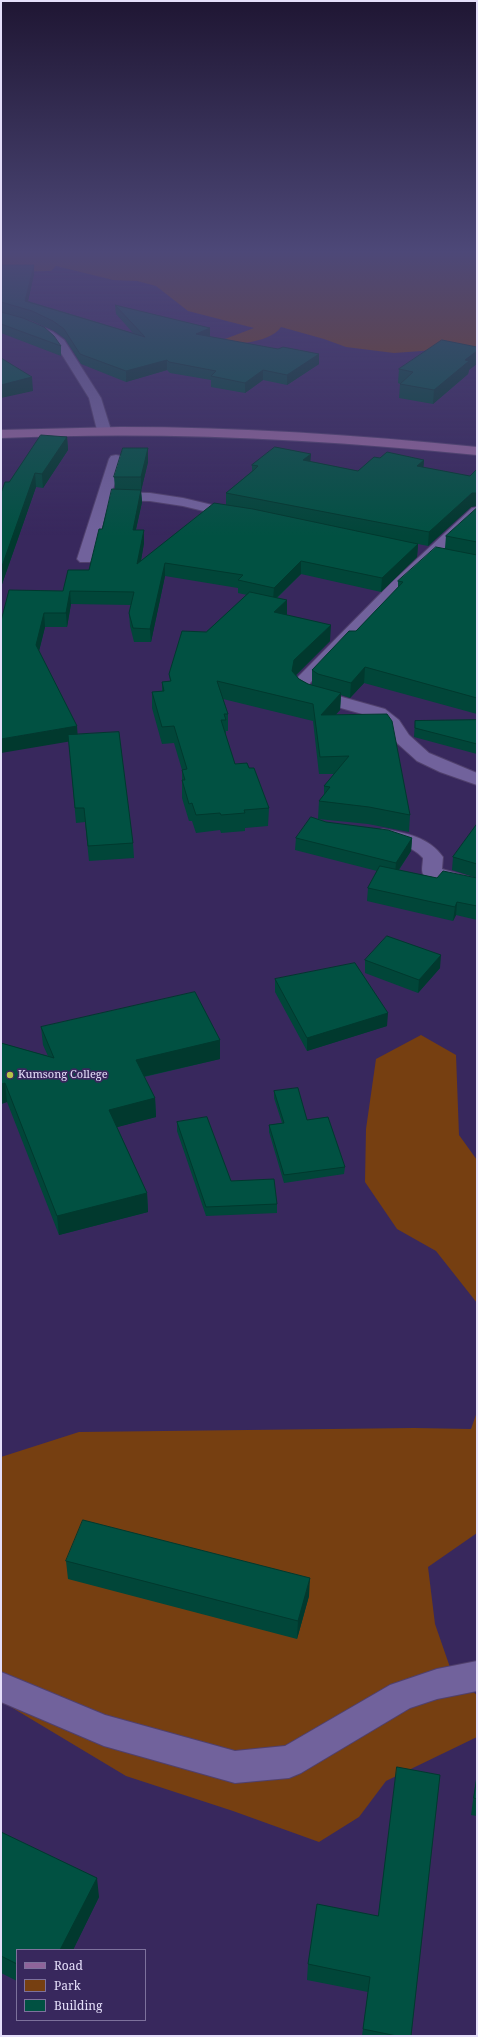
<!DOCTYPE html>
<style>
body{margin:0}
#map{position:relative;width:478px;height:2037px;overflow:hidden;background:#38285d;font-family:"Noto Serif",serif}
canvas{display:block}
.frame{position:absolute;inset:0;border:2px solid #e5dffa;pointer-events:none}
.legend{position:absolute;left:16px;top:1949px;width:130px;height:72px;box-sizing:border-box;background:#38285d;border:1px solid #7d719c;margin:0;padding:5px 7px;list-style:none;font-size:12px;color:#e5dffa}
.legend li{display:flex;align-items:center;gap:8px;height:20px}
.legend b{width:20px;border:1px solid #7d719c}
</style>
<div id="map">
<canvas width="478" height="2037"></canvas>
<div class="frame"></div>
<ul class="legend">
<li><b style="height:5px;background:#8e649a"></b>Road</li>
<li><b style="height:11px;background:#763f11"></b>Park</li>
<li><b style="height:11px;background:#015142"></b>Building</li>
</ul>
</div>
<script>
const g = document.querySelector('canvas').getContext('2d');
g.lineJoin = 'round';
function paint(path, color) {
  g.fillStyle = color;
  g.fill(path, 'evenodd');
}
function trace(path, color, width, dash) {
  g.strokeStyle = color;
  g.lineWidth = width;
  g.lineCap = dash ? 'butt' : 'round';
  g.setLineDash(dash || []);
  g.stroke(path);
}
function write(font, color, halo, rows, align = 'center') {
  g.font = font + ' "Noto Serif",serif';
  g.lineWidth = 3.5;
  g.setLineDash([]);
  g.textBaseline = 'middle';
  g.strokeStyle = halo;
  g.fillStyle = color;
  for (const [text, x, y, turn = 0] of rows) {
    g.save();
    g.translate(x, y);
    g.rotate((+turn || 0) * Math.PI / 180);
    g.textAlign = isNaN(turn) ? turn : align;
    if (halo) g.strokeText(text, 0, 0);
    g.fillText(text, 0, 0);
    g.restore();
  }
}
const green = new Path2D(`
 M1 251H477V353L435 350 394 353 346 347 324 339 281 327C268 345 230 344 209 345L254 328 188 311 156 286 137 281 113 280 56 266 51 271 1 272Z
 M421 1035 456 1055 459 1135 477 1160V1303L436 1251 397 1229 365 1182 366 1129 376 1059Z
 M477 1412V1533L428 1567 435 1624 453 1676 477 1695V1737L386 1781 359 1817 319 1842 233 1811 126 1776 1 1701V1457L79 1432 414 1428 471 1429Z`);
const street = new Path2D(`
 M1 313 32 322 53 332 64 340 101 398 111 430 109 433H99L97 430 89 398 56 345 45 336 24 326 1 320Z
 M116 455 121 456 123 459 112 492 150 493 183 498 242 512 244 515 242 518 237 519 183 506 150 501 110 500 93 559 90 562H80L77 559 109 459 111 456Z
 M477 507V519L402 588 310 683V686L317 690 385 709 399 720 409 735 429 753 477 773V785L440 772 417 761 397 743 387 728 373 717 305 698 296 692 293 682 392 582 472 508Z
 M383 829C406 833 429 837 443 857L442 869 477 879V891C466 888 428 883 423 874 421 870 423 863 423 858 410 844 394 843 376 839L373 835 376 831Z
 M477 1661V1691L437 1699 410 1708 301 1773 289 1778 235 1783 104 1746 1 1702V1672L105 1715 235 1751 285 1746 390 1685 437 1669Z`);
const secondary = new Path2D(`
 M120 427C240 427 358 435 477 447V455C318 439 160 431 1 438V430Z`);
const wall = new Path2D(`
 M1 265H34V274L28 301 133 333 116 314 115 305 210 328V337L278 349 319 354V364L287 385 263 380 245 393 211 387V380L170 373 167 370 126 382 81 364 65 339 54 331 32 321 23 318 61 346V356L1 333Z
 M399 369 469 370 468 374 433 404 399 398 400 384 398 383Z
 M67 437 68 450 43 488 36 487 1 587V493L9 482Z
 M148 448V462L141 491 142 502 136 530 144 543 141 561 226 505V493L252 471V465L310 462 358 471 380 458 424 460 423 467 471 507 428 546 418 544 417 557 381 592 301 574 277 598 287 615 330 641 296 675 299 679 308 684 312 685V670L356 631 398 588V581L445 548 446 536 477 508V714L364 683 350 698 341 695 340 710 336 714 410 815 409 832 368 824 318 819 319 801 324 795V786L334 774H319L313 721 223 699 228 714V731H226V737L235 764 249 768 269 808 268 826 245 828V831L221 833 220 830 196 833 192 821H189L182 798V770L174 743 162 744 152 708V692L162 691V682L170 681 169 674 206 632 247 595 238 593V588L165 576 151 642H134L130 626 129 613 131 605 71 604 67 627H45L39 651 77 735 133 843 134 858 89 861 85 822 76 823 69 742 1 621 63 591 89 570 115 489 114 477Z
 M477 720V754L414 737 415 721Z
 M326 822 412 838 411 851 399 870 437 878H477V920L456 915 453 921 367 901 368 888 377 871 295 850 296 838Z
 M477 824V878L452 870 453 857Z
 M365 960 440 968 418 993 365 973Z
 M275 979 387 1026 307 1051 275 992Z
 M41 1027 220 1040V1059L144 1077 155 1098 156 1117 117 1127 147 1193 148 1212 59 1235 7 1102 1 1104V1043L48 1056 43 1045Z
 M274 1091 307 1120 345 1167 344 1174 284 1183 269 1132V1125L282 1123 274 1098Z
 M177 1122 231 1181 277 1204V1213L206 1216 177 1131Z
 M66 1561 309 1596 297 1639 68 1579Z
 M477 1772V1816L471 1815Z
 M1 1832 99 1897 73 1950H17V1981L1 1973Z
 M378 1916 411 2036H362L368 1992 307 1980 308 1964Z`);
const shadedWall = new Path2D(`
 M34 265V274L26 310 25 301Z
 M210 328V338L196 334Z
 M477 351V364L469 370 468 374 433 404 434 390 465 360Z
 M319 354V364L287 385V375Z
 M167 360V370L126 382V371Z
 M263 370V380L245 393V383Z
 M32 377 33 391 1 398V385Z
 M67 437 68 450 43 488 42 474Z
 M148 448V462L141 491 142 502 133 542V530L141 490V477Z
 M311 454 310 467 303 460Z
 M424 460 423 473 417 466Z
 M35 473 36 487 1 587V569Z
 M472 493H477V506L471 507 428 546 429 532Z
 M144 530V543L138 577 137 564Z
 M418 544 417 557 381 592 382 578Z
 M301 561V574L273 601 274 588Z
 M165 563V576L151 642 150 629Z
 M70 591 71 604 67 627 66 613Z
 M287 600V616L274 612Z
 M44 613 45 627 37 659 36 645Z
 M331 625 330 641 294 677 292 671 294 660Z
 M365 667 364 683 350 698 351 683Z
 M341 693 340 710 320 732 321 715Z
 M77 726 78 740 1 753V739Z
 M412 838 411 851 395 875 396 863Z
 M457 902 456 915 453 921 455 907Z
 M441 955 440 968 418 993 419 980Z
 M388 1013 387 1026 307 1051V1038Z
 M220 1040V1059L137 1078 136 1060Z
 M5 1083 7 1102 1 1104V1084Z
 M155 1098 156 1117 110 1129 109 1110Z
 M147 1193 148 1212 59 1235 57 1216Z
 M310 1578 309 1596 297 1639 298 1621Z
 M97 1878 99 1897 73 1950H60Z`);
const building = new Path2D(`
 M1 265H34L25 301 145 337 115 305 210 328 196 334 278 349 283 347 319 354 287 375 263 370 245 383 211 376 216 371 169 362 167 360 126 371 80 354 64 329 53 321 32 311 1 302Z
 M1 312 23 318 44 327 54 336 61 346 1 324Z
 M442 340 477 347V351L465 360 469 361 434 390 400 384 413 372 399 369Z
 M1 358 32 377 1 385Z
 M41 435 67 437 42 474 35 473 1 569V493L5 482H9Z
 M275 447 311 454 303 460 358 471 374 457 380 458 387 452 424 460 417 466 470 476 477 469V493H472L429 532 226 493 254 470 258 466 252 465Z
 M123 448H148L141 477H114Z
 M112 489 141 490 133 530H144L137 564 214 503 253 509 418 544 382 578 301 561 274 588 238 580 243 575 165 563 150 629 133 628 129 613 134 592 70 591 66 613H44L36 645 77 726 1 739V621L9 590 63 591 68 570H89L99 529H102Z
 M477 508V542L446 536Z
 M436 547 477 555V698L365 667 351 683 318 674 312 670 349 631H356L403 582 398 581Z
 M250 592 287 600 274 612 331 625 294 660 292 671 299 679 308 684 341 693 321 715 387 714 392 721 410 815 369 807 319 801 330 787 324 786 349 756 320 757 313 704 217 681 228 714H224L226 720H221L235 764 247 763 249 768H254L269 808 244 810 245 813 221 815 220 813 196 815 192 803 189 804 182 780H185L182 770 187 769 174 726 162 727 152 692 164 691 162 682 171 681 169 674 182 631 206 632Z
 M477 720V744L415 728V721Z
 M119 732 133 843 88 846 84 808H75L68 735Z
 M311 817 326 822 388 830 412 838 396 863 296 838Z
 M477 824V864L453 857Z
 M380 866 437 878 443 871 477 878V906L457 902 455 907 368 888Z
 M387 936 441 955 419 980 365 960Z
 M355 963 388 1013 307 1038 275 979Z
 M195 992 220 1040 136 1060 155 1098 109 1110 147 1193 57 1216 5 1083 1 1084V1043L54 1058 41 1027Z
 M298 1088 307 1120 328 1117 345 1167 284 1175 269 1125 284 1123 274 1091Z
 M207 1117 231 1181 274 1179 277 1204 206 1207 177 1122Z
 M83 1520 310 1578 298 1621 66 1561Z
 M397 1767 440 1775 411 2036H397L363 2029 370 1977 308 1964 317 1904 378 1916Z
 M477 1778V1799L474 1798Z
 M1 1832 97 1878 60 1950H17V1964L1 1956Z`);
const markers = [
 [10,1075,4,"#b5c249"]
];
const poiNames = [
 ["Kumsong College",18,1075]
];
paint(green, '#763f11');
trace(street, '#50406d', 2);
trace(secondary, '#50406d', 2);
paint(street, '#71629c');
paint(secondary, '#8e649a');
paint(wall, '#014639');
paint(shadedWall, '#01392e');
paint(building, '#015142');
trace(building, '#01392e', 1);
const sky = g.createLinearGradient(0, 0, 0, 536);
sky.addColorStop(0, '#1f1633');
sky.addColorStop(0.47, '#4d4878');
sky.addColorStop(1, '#4d487800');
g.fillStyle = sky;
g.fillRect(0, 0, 478, 536);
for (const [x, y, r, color] of markers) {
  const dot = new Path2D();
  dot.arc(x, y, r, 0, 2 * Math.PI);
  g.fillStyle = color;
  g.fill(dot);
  trace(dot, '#38285d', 1.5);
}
write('11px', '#e5dffa', '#38285d', poiNames, 'left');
</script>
